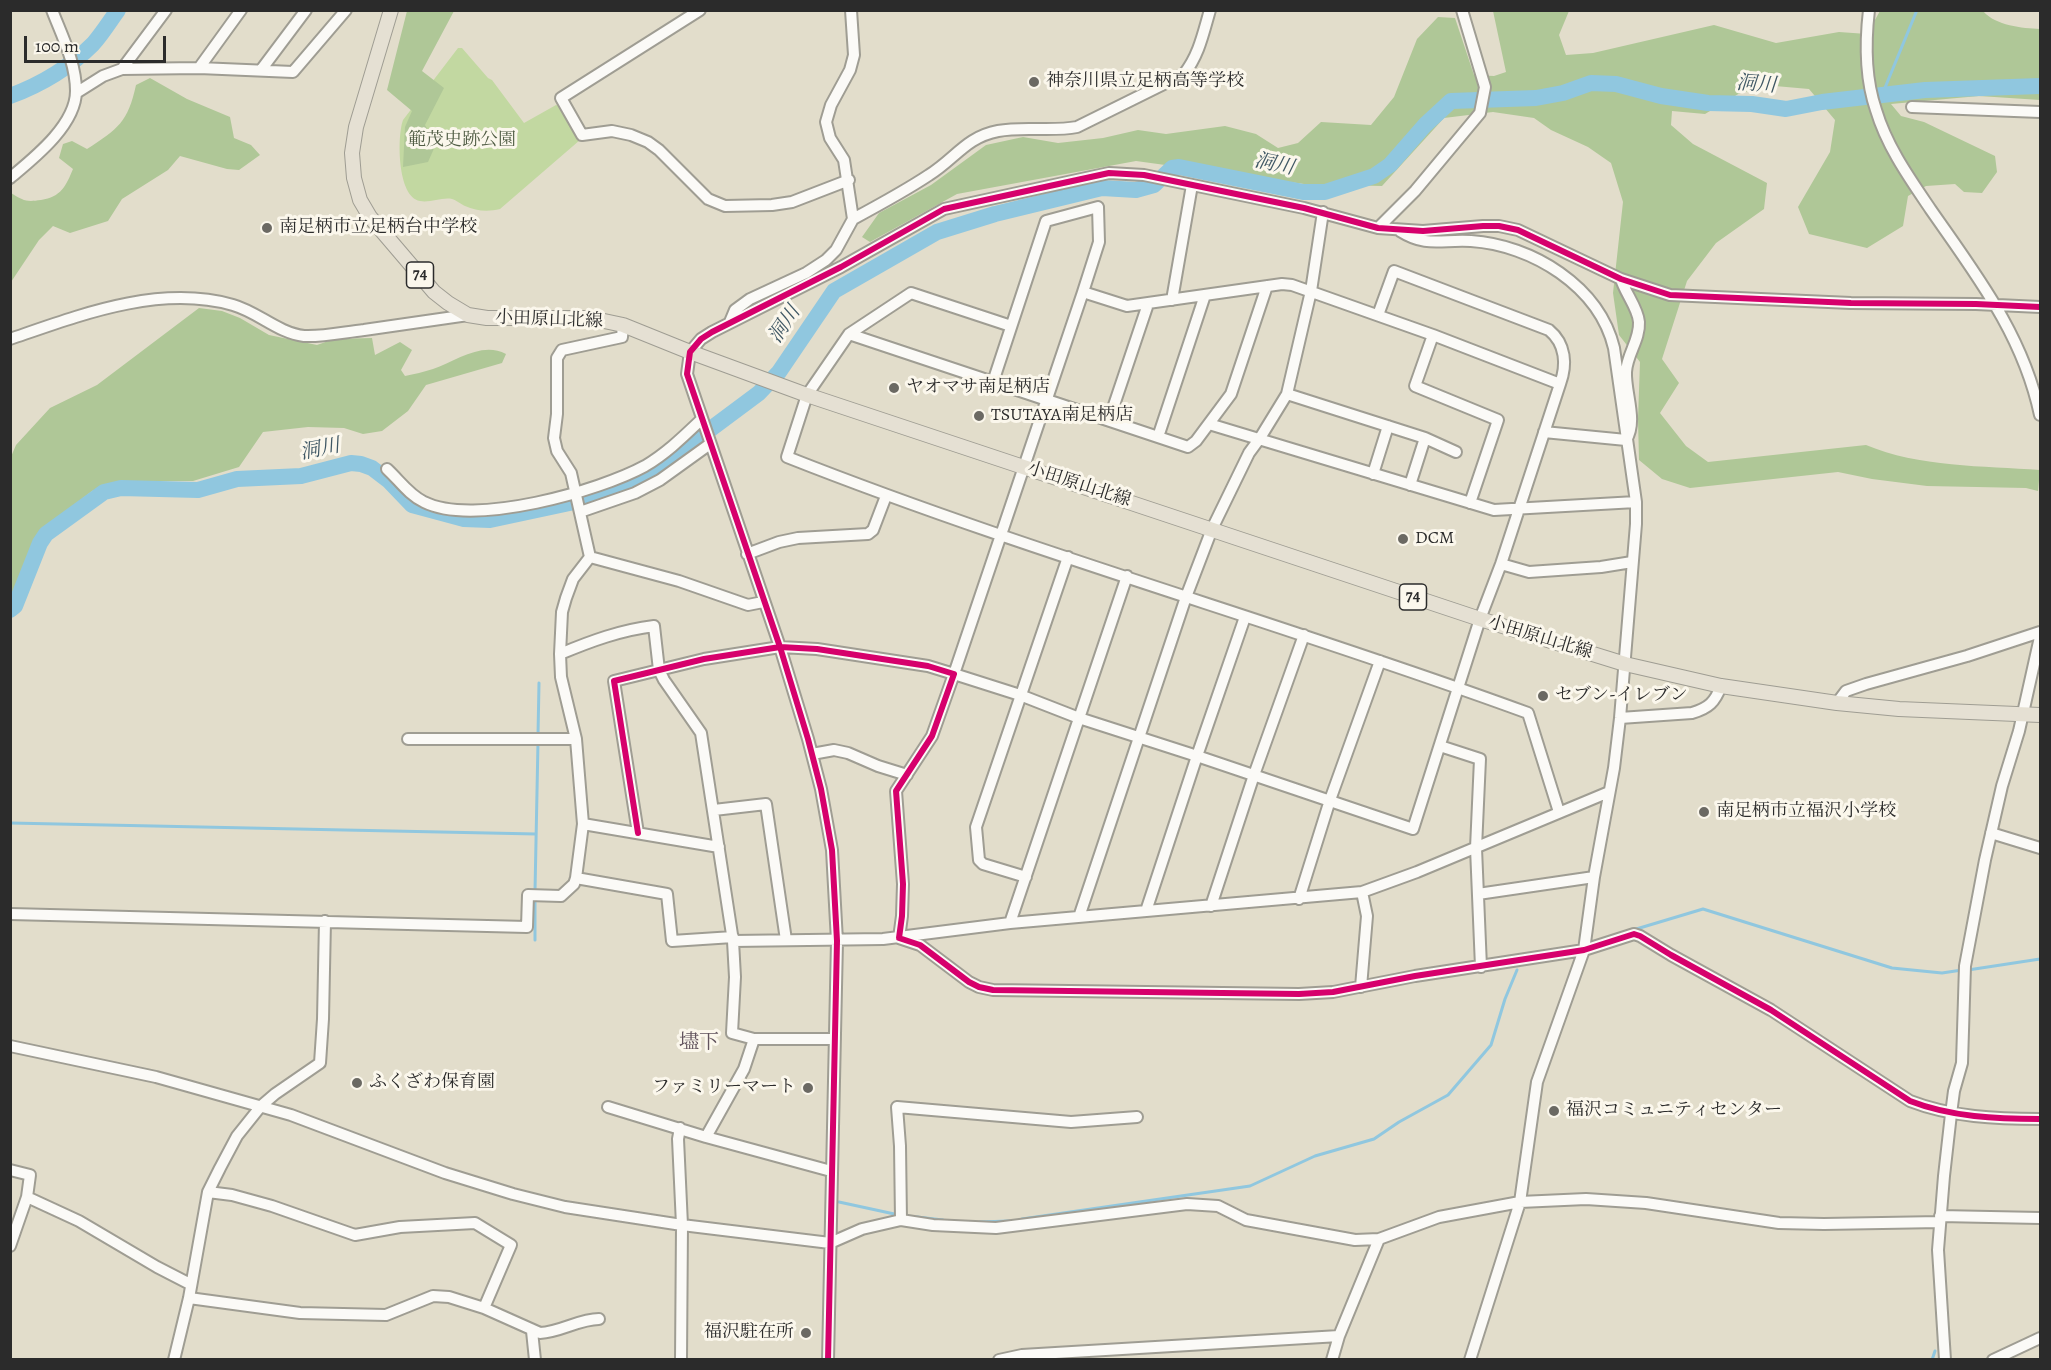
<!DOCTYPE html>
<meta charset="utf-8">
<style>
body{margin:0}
#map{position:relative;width:2051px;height:1370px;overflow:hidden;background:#e2ddcb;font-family:Alegreya,serif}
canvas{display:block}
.frame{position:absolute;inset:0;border:12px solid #2b2b2b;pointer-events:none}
.scale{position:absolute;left:24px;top:36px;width:142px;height:27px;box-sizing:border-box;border:3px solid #2b2b2b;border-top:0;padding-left:8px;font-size:18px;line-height:21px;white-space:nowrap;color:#2b2b2b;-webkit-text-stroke:4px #fbf7ec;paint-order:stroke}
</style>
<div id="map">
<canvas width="2051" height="1370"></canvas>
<div class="frame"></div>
<div class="scale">100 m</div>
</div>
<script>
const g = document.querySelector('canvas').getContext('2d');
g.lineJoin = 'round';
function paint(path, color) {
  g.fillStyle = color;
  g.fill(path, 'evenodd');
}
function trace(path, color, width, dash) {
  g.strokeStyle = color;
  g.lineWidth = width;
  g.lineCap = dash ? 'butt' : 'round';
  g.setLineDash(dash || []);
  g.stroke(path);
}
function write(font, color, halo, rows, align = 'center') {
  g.font = font + ' Alegreya,"Noto Serif JP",serif';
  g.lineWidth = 6;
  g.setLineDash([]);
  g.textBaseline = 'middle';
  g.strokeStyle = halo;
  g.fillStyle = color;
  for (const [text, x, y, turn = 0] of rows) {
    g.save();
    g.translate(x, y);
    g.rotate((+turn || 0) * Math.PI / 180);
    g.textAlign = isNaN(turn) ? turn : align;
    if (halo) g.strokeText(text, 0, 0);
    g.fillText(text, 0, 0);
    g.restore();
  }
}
const green = new Path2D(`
 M458 48H462L488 78 492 80 524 123 556 105 561 106 580 140 500 209C488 212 476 211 465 206 461 204 456 200 452 199 442 197 430 203 420 201 397 197 397 136 403 120Z`);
const forest = new Path2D(`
 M407 11H454L422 71 444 88 425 125 436 144 428 162 403 167 405 127 412 111 387 90Z
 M1493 11H1569L1559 35 1566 55 1593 53 1714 25 1776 43 1839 32 1867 34 1880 11H1983C1996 26 2022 28 2040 29V100L1979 96 1891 104 1901 116 1924 122 1995 156 1997 172 1982 193 1964 192 1955 184 1926 186 1908 196 1903 226 1867 248 1809 234 1798 207 1830 152 1835 120 1809 89 1775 86 1740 93 1705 114 1672 111 1671 125 1693 144 1767 183 1764 209 1716 243 1687 281 1662 359 1679 383 1660 413 1686 446 1708 462 1866 445C1918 467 1984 466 2040 470L2038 491 2026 488 1927 486 1872 479 1838 472 1690 488 1662 479 1639 460 1638 419 1640 362 1619 335 1613 293 1623 202 1611 163 1588 147 1551 130 1534 118 1493 112 1444 118 1382 186 1304 184 1136 161 957 194 870 242 862 237 879 213 931 185 986 145 1023 137 1058 143 1103 138 1138 130 1166 134 1225 126 1256 134 1278 148 1298 143 1321 122 1371 125 1394 97 1417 39 1438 17 1455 18 1474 75 1494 76 1506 72Z
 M150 78 187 99 230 117 234 138 251 145 260 155 239 170 227 169 180 156 168 170 122 199 108 221 70 233 53 226 39 240 11 282V193C24 201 26 202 41 200 61 197 66 186 73 169L59 158 63 144 72 141 87 149C118 129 128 122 136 85Z
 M199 308 222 311 240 318 269 335 317 345 334 339 372 338 375 355 400 342 412 350 401 370 405 376C414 374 424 372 433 369 456 361 482 341 506 354L502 363 426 385 408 411 382 431 363 434 344 428 308 427 263 432 239 467 193 481H133L110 484 92 491 38 534 15 592 11 598 10 459 16 445 50 408 97 385Z`);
const stream = new Path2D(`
 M1882 95 1917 10
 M538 735 539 683
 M10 823 536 834
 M535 891 538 742
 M1633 930 1703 909 1892 968 1942 973 1962 970
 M535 940V898
 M1968 970 2040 959
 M839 1202 899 1215
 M917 1217 943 1220
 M1022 1219 1250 1186 1315 1156 1374 1139 1399 1122 1448 1095 1491 1045 1505 999 1517 970
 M980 1222 1009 1221
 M1932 1360 1935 1351`);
const river = new Path2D(`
 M10 96C40 85 70 67 93 44 102 34 110 21 118 10
 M10 610 15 606 40 543 46 534 104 492 121 488 198 490 237 479 301 476 351 463 361 464 372 468 389 481 412 505 464 519 490 520 593 498 625 486 653 472 759 393 779 372 834 291 937 232 995 214 1102 188 1136 190 1154 185 1172 168 1179 167 1303 192H1325L1374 176 1390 165 1425 125 1451 101 1536 98 1563 93 1591 83 1616 84 1661 96 1708 103 1752 104 1786 109 1822 102 1925 90 2040 86`);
const minor = new Path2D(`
 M700 10 561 98 582 135 612 131 631 135 648 142 659 150 708 199 725 206 772 205 792 202 849 180
 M1869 10C1865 44 1865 78 1876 110 1887 147 1910 179 1931 210 1977 276 2023 335 2040 415
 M199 68 241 10
 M122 69 166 10
 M261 70 306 10
 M76 93 103 76 122 69 199 68 293 72 346 10
 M1912 107 2040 112
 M10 178C34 158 76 125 76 91 76 63 62 36 52 10
 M853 219C879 205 905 191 929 175 955 159 966 137 998 131 1024 126 1051 132 1077 127L1184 74C1199 55 1203 34 1210 10
 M1378 228 1415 191 1480 113 1485 87 1462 10
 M1400 231C1427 248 1442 239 1471 241 1532 245 1599 286 1614 348L1636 502V524L1620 718 1614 768 1594 877 1584 950 1537 1082 1520 1202 1470 1360
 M1282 284 1292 285 1433 335 1560 384 1501 564 1480 619 1413 829 1197 756 1079 718 1020 695 954 674 1083 292 1127 306Z
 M1172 300 1192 185
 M1378 315 1394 271 1549 330C1566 344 1567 365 1560 384
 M730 322 735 310 750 299 806 273 826 260 836 250 853 219 844 160 830 138 826 122 831 105 850 70 854 55 851 10
 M1011 326 911 293 849 334 807 395 787 457C1030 553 1283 623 1528 713L1559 812
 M849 334 1188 447 1196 441 1231 394 1267 286
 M1433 335 1415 386 1498 420 1470 503
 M10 339C80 315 159 284 233 305 258 312 278 333 304 336 323 337 345 332 364 330 398 325 433 320 468 315
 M993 382 1046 221 1098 207 1099 242 1083 292
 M1287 394 1425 438 1456 452
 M1109 420 1148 304
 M1209 424 1494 510 1636 502
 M1544 432 1626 440C1638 421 1625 393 1626 372 1627 354 1640 340 1639 322 1638 308 1625 293 1621 279
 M1158 437 1205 295
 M387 469C399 480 409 495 424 502 474 527 599 491 645 466 667 453 684 436 702 419
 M1373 474 1388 426
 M1410 485 1425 438
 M580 512 635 493 660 480 710 444
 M747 554 779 542 798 538 868 534 873 530 886 496
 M590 557 573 579 566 598 562 612 560 654 561 677 576 739 583 824 576 878 667 894 672 941 733 937
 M590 557 571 473 557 451 554 438 557 414V358L562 350 622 337 623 325
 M590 557 679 581 748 605 763 602
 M1501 564 1529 572 1601 567 1632 562
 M560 654C591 641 621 630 654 626L659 670 664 680 701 733 733 941 735 977 732 1033 754 1039H835
 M1837 703 1846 691 1866 684 1967 656 2040 632
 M1620 718 1692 713C1709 708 1715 702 1721 686
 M408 739H576
 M1440 746 1480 759 1476 848 1481 967
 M812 754 834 750 848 753 878 766 907 775
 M714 810 766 804 786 940
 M583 824 719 847
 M638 833 614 681 704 659 780 647 817 649 928 666 954 674 932 736 896 791 903 884 902 916 899 938 920 945 969 982 979 987 993 990 1299 994 1333 992 1415 976 1584 950 1634 934 1640 936 1671 955 1771 1010 1910 1101C1951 1117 1997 1119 2040 1119
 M1991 833 2040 848
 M1026 877 983 864 979 860 976 827 1068 557
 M1478 894 1594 877
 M1299 899 1330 800 1380 661
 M1211 906 1254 775 1304 635
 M1146 911 1197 756 1245 617
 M10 914 527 927 528 895 561 896 574 884 576 878
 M1079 917 1186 597 1212 529 1249 453 1260 438 1287 394 1311 291 1323 212
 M1010 923 1127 576
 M733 941 883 939 1010 923 1362 892 1417 872 1609 792
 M1361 987 1367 916 1362 892
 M10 1046 156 1077 291 1115 445 1173 513 1194 565 1207 682 1225 830 1243 862 1229 901 1220 933 1225 996 1228 1187 1204 1218 1206 1246 1220 1355 1240 1379 1239 1439 1217 1520 1202 1586 1199 1646 1203 1779 1223 1824 1224 1940 1222
 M608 1107 706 1137 831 1171
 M680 1128 678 1139 682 1225 681 1360
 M706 1137 744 1069 754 1039
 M10 1170 30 1175 27 1197 10 1246
 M208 1192 232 1195 272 1206 355 1235 400 1227 475 1223 511 1245 484 1308
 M27 1197 79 1221 157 1267 190 1284
 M1940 1216 2040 1218
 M901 1220 900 1146 897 1107 1071 1122 1137 1117
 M189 1298 300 1313 386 1315 433 1296 449 1297 484 1308 540 1333C561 1332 579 1319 599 1319
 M532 1331 535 1360
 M174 1360 189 1298 208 1192 220 1168 237 1136 261 1106 275 1094 320 1063 323 1019 325 921
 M828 1360 837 941 832 850 821 789 808 739 780 647 687 374 690 352 701 339 712 332 841 267 944 209 1109 173 1144 175 1304 208 1378 228 1423 231 1483 226H1499L1518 230 1621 279 1670 295 1851 303 1976 304 2040 307
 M999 1360 1022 1355 1339 1336
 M1332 1360 1339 1336 1379 1239
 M1945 1360 1938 1250 1944 1176 1951 1114 1954 1091 1962 1063 1965 966 1985 860 2002 786 2019 731 2040 637
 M1993 1360 2040 1338`);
const major = new Path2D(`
 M391 10 356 127 352 153 354 178 360 200 370 217 434 292 448 303 468 315 487 318H590L623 325 690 352 807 395 1480 619 1625 664 1721 686 1837 703 1899 709 2040 715`);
const cycleway = new Path2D(`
 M638 833 614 681 704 659 780 647 817 649 928 666 954 674 932 736 896 791 903 884 902 916 899 938 920 945 969 982 979 987 993 990 1299 994 1333 992 1415 976 1584 950 1634 934 1640 936 1671 955 1771 1010 1910 1101C1951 1117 1997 1119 2040 1119
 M828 1360 837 941 832 850 821 789 808 739 780 647 687 374 690 352 701 339 712 332 841 267 944 209 1109 173 1144 175 1304 208 1378 228 1423 231 1483 226H1499L1518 230 1621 279 1670 295 1851 303 1976 304 2040 307`);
const markers = [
 [1034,82,6,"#6b6963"],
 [267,228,6,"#6b6963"],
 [894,388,6,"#6b6963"],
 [979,416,6,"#6b6963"],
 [1403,539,6,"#6b6963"],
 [1543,696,6,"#6b6963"],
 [1704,812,6,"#6b6963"],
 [357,1083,6,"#6b6963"],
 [808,1088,6,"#6b6963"],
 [1554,1111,6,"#6b6963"],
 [806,1333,6,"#6b6963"]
];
const shields = [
 [420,275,27],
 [1413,597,27]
];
const shieldNames = [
 ["74",420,275],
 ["74",1413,597]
];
const poiNames = [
 ["神奈川県立足柄高等学校",1046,82],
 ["南足柄市立足柄台中学校",279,228],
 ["ヤオマサ南足柄店",906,388],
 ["TSUTAYA南足柄店",991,416],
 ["DCM",1415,539],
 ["セブン-イレブン",1555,696],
 ["南足柄市立福沢小学校",1716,812],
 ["ふくざわ保育園",369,1083],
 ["ファミリーマート",796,1088,"right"],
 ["福沢コミュニティセンター",1566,1111],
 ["福沢駐在所",794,1333,"right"]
];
const parkNames = [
 ["範茂史跡公園",462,141]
];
const streetNames = [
 ["小田原山北線",549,320,2],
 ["小田原山北線",1079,485,18],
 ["小田原山北線",1540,638,17]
];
const waterNames = [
 ["洞川",1756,85,4],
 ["洞川",1274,165,12],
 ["洞川",785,325,-56],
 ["洞川",320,450,-11]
];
const neighbourhoodNames = [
 ["壗下",699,1043]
];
paint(green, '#c2d8a1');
paint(forest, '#afc797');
trace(stream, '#90c7df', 3);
trace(river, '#90c7df', 16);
trace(minor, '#9f9d93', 14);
trace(major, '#9f9d93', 16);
trace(minor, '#fbfaf7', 10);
trace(major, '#e5e0d3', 14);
trace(cycleway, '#d6006c', 6);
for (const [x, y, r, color] of markers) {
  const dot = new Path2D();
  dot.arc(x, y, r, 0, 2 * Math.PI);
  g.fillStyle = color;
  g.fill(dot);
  trace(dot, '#fbf7ec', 2);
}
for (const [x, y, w] of shields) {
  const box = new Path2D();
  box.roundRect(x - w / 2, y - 13, w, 26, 4.5);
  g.fillStyle = '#fbf7ec';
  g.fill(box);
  trace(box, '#2b2b2b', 1.5);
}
write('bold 16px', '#2b2b2b', null, shieldNames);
write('18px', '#2b2b2b', '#fbf7ec', poiNames, 'left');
write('18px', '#505d44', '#fbf7ec', parkNames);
write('18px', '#2b2b2b', '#fbf7ec', streetNames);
write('italic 20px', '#3f5764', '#fbf7ec', waterNames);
write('20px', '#61535d', '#fbf7ec', neighbourhoodNames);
</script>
